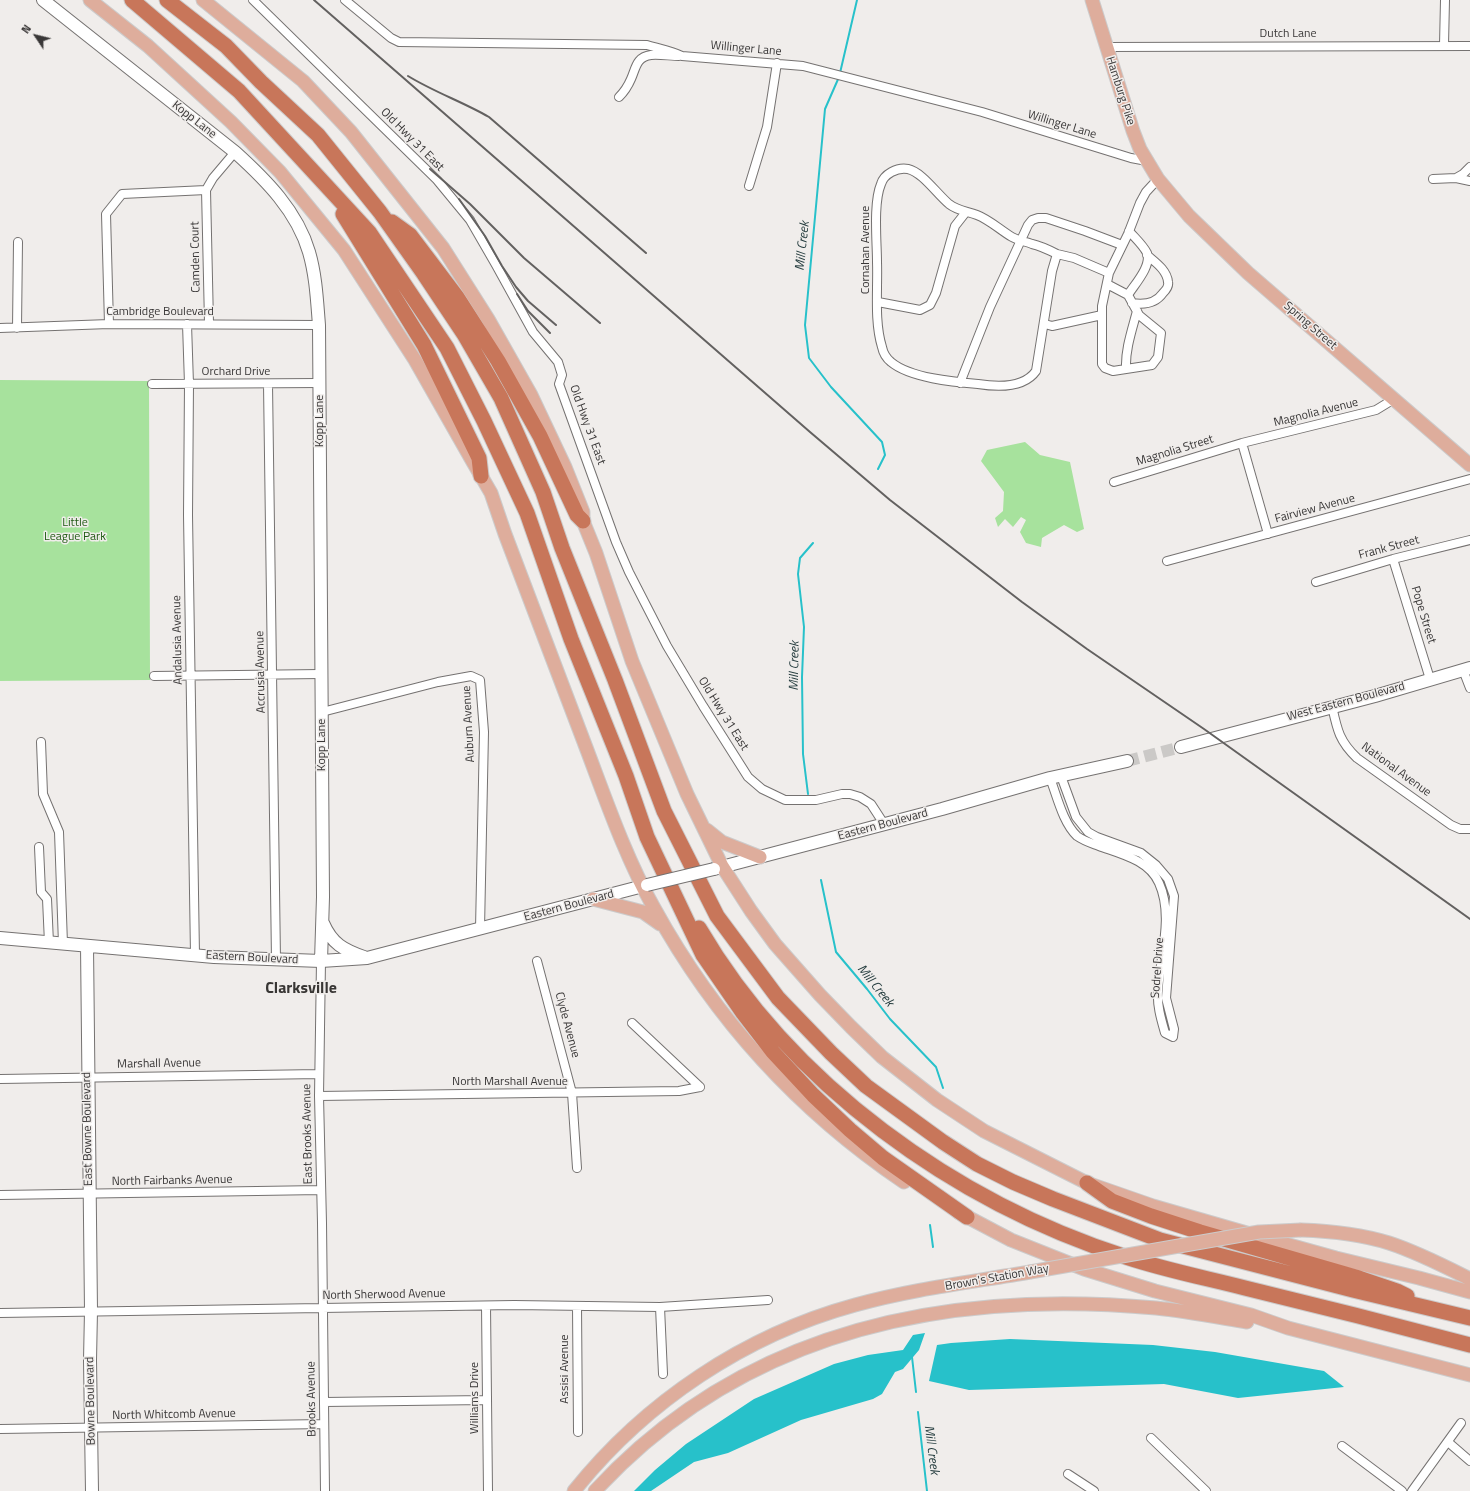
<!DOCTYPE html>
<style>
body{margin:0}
#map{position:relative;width:1470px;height:1491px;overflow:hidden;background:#f0edeb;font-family:"Titillium Web",sans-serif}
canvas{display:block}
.north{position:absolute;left:16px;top:16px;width:40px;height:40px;-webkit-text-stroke:3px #f0edeb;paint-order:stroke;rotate:305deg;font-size:11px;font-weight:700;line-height:16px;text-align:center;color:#393737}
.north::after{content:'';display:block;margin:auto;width:14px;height:18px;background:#393737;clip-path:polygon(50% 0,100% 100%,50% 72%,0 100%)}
</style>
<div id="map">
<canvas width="1470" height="1491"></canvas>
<div class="north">N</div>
</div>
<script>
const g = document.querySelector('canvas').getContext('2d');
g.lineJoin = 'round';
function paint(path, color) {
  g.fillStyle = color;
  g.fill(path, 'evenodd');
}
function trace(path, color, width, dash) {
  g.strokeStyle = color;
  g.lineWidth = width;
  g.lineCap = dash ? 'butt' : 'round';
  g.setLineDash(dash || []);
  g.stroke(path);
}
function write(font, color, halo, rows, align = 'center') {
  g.font = font + ' "Titillium Web",sans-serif';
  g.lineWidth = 3;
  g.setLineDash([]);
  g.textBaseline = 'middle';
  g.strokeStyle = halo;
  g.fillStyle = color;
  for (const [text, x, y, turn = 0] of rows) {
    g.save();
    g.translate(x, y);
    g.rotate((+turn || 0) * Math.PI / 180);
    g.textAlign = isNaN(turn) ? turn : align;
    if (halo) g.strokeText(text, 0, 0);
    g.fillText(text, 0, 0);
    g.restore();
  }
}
const green = new Path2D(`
 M0 380 149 381 150 680 0 681Z
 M1025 442 1040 455 1070 462 1084 529 1077 532 1064 525 1042 538 1041 547 1026 543 1020 532 1026 520 1021 517 1013 527 1005 519 998 527 995 518 1003 511 1004 492 981 461 987 450Z`);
const water = new Path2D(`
 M925 1333 919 1350 903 1369 895 1372 882 1394 873 1399 801 1420 728 1453 694 1462 651 1491H634L655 1470 686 1444 754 1399 834 1364 868 1355 903 1350 913 1335Z
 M1010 1339 1153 1345 1215 1352 1324 1371 1344 1387 1238 1398 1164 1384 969 1390 929 1381 937 1345 951 1343Z`);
const stream = new Path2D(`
 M840 73 857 0
 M839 77 825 109 805 325 809 358 831 387 882 442 885 455 878 469
 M808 794 803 754 802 677 804 627 798 574 800 558 813 543
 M821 880 836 952 867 989 890 1019 936 1067 943 1088
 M930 1225 933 1247
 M912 1357 916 1392
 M918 1412 927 1491`);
const secondaryTunnel = new Path2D(`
 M1127 761 1181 747`);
const street = new Path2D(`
 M253 0 437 180 470 220 496 265 533 332 558 362 562 375 559 384 616 542 629 572 667 646 703 706 748 777 762 789 785 800H816L842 794H850L860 797 871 804 884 824
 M345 0 391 38 399 42 647 45C660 49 670 50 682 56L803 66 982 112 1131 158 1147 161
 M1444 45 1445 0
 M1106 47 1470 46
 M619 97C624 92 628 86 631 79 636 68 636 57 651 55 658 54 671 56 679 56
 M1456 178 1463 174 1470 167
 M1433 179 1456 178 1470 181
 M749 186 767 127 777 63
 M206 190 209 323
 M1057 254C1049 250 1041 246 1032 244 1025 241 1019 241 1012 237 1000 230 990 220 977 215 967 211 958 211 949 204 937 194 922 172 908 169 897 167 884 174 881 184 873 203 877 242 877 262 878 289 874 321 882 347 883 352 886 358 891 362 910 378 954 382 978 384 997 387 1024 388 1036 371L1052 271 1057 254 1074 258 1109 273
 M1107 284 1128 295 1139 315 1161 333 1158 357 1152 365 1113 371 1105 368 1102 364V306L1109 273 1128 234 1140 203 1146 192 1158 179
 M1128 295C1134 285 1152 266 1147 253 1143 245 1135 238 1129 231
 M878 302 920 310 930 305 936 293 955 226 966 212
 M1132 303C1144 305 1156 303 1163 293 1166 290 1169 286 1168 282 1167 270 1155 262 1147 255
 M109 324 106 214 122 194 206 190 213 178 235 152
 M187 324 189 384 188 515 195 955
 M1045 324 1052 326 1102 315
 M0 328 109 324 319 325
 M17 328 18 242
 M1126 369C1125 350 1132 330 1137 311
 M960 383 990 307 1028 225 1032 220 1038 218H1046L1085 231 1122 245
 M152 384 319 383
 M268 384 276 960
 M1242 443 1268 534
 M1114 482 1242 443 1376 410 1394 399
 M1393 559 1430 679
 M1167 561 1470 479
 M1316 582 1393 559 1470 540
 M1465 670V675L1470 688
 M154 676 321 674
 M1332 706C1337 729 1339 741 1357 758L1451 825 1460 829H1470
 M322 712 438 682 471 676 480 680 484 732 480 929
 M41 742 43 794 59 832 63 944
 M1050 778C1057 796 1063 823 1077 836 1084 841 1091 843 1099 846 1121 854 1149 860 1159 883 1174 916 1160 957 1158 991 1157 1006 1161 1019 1165 1033L1173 1037 1174 1029 1166 998 1174 896 1168 879 1156 865 1141 853 1097 837 1088 832 1076 817 1061 776
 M39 847 41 892 47 899 49 943
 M321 961 319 1096 322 1223 325 1491
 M537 961 572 1093 577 1168
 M632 1023 700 1087
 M0 1079 319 1074
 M319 1096 679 1091 700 1087
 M0 1195 321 1190
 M486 1306 488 1491
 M577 1306 578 1432
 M660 1307 663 1374
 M0 1313 514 1305 660 1307 768 1300
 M324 1402 486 1400
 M0 1429 324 1424
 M1151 1438 1206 1491
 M1448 1442 1470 1461
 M1342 1446 1402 1491
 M1068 1474 1094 1491
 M1412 1491 1461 1423`);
const secondary = new Path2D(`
 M43 0 235 152C266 180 297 211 309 252 316 276 317 301 319 325L323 897 321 961
 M1181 747 1375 696 1470 668
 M714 869 942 809 1050 778 1127 761
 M323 923C332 944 344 950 364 957
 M0 938 214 957 321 961 367 958 647 885
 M87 946 91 1311 90 1360 92 1491`);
const primary = new Path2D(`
 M90 0 148 46 231 122 280 172 344 250 415 360 473 462 491 493 505 534C532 606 559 678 587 750 607 803 626 858 654 908 715 1019 799 1111 904 1182
 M203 0 303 81 351 132 443 248 488 319 531 395 565 467 583 512V521L596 553 632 661 687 794 722 866 751 911 775 944 820 995 851 1027 882 1057 937 1100 984 1131 1087 1183 1153 1206 1264 1238 1336 1258 1419 1278 1470 1292
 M1092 0 1133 131 1140 149 1158 179 1189 216 1248 273 1470 465
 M707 830 722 842 760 857
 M593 899 643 912 660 924
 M958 1212 1011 1240 1084 1269 1155 1291 1251 1315 1288 1328 1470 1375
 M1301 1230C1331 1231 1360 1234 1389 1243 1417 1252 1444 1266 1470 1279
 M574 1491C645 1402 745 1335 855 1305 912 1289 972 1282 1030 1272
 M595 1491C743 1330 945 1289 1156 1308 1186 1311 1217 1317 1247 1322`);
const highway = new Path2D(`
 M132 0 239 91 369 232 447 348 484 421 527 513 571 639 626 776 647 837 703 955 743 1013 773 1052 813 1095 850 1130 883 1158 967 1217
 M167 0 226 46 261 82 318 135 380 212 424 274 464 334 501 398 543 492 562 548 615 680 664 811 717 916 778 998 831 1053 866 1086 943 1142 977 1164 1013 1182 1053 1199 1160 1240 1353 1290 1470 1318
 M343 214 424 345 479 458 481 476
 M392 222 410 235 457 297 498 361 540 436 577 515 583 521
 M699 928C791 1085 955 1202 1126 1257 1165 1270 1206 1278 1245 1288 1320 1306 1395 1325 1470 1345
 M1087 1183 1112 1201 1151 1216 1200 1232 1359 1278 1397 1291 1407 1296`);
const rail = new Path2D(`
 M314 0 810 432 890 500 1022 602 1087 649 1204 729 1470 919
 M408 76C434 92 463 102 489 117L646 253
 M430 169 470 204 524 258 600 323
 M459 199 485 236 502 266 516 287 528 301 556 325
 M517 294 528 311 550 333`);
const secondaryBridge = new Path2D(`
 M647 885 714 869`);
const primaryBridge = new Path2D(`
 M1030 1272 1259 1232 1301 1230`);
const streetNames = [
 ["Dutch Lane",1288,34],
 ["Willinger Lane",746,49,5],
 ["Hamburg Pike",1120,91,72],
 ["Kopp Lane",194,120,38],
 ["Willinger Lane",1062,125,17],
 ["Old Hwy 31 East",412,140,45],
 ["Cornahan Avenue",866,250,-90],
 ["Camden Court",196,257,-91],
 ["Cambridge Boulevard",160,312],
 ["Spring Street",1310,326,41],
 ["Orchard Drive",236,372],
 ["Magnolia Avenue",1316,413,-14],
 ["Kopp Lane",320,421,-90],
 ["Old Hwy 31 East",587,425,70],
 ["Magnolia Street",1175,451,-17],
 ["Fairview Avenue",1315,509,-15],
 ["Frank Street",1389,548,-15],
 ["Pope Street",1423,615,73],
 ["Andalusia Avenue",178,640,-91],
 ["Accrusia Avenue",261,672,-91],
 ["West Eastern Boulevard",1346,702,-15],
 ["Old Hwy 31 East",723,714,58],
 ["Auburn Avenue",469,724,-93],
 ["Kopp Lane",322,745,-90],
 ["National Avenue",1396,770,36],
 ["Eastern Boulevard",883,825,-15],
 ["Eastern Boulevard",569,906,-15],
 ["Eastern Boulevard",252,958,3],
 ["Sodrel Drive",1158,968,-86],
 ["Clyde Avenue",567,1025,75],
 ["Marshall Avenue",159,1064,-1],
 ["North Marshall Avenue",510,1082],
 ["East Bowne Boulevard",88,1129,-91],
 ["East Brooks Avenue",308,1134,-91],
 ["North Fairbanks Avenue",172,1181,-1],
 ["Brown's Station Way",997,1278,-10],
 ["North Sherwood Avenue",384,1295,-1],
 ["Assisi Avenue",565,1369,-90],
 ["Williams Drive",475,1398,-90],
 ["Brooks Avenue",312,1399,-91],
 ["Bowne Boulevard",91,1401,-91],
 ["North Whitcomb Avenue",174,1415,-1]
];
const parkNames = [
 ["Little",75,523],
 ["League Park",75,537]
];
const waterNames = [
 ["Mill Creek",803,246,-84],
 ["Mill Creek",795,666,-89],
 ["Mill Creek",875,986,51],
 ["Mill Creek",931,1450,83]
];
const districtNames = [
 ["Clarksville",301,989]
];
paint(green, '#a7e29d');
paint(water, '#27c1ca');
trace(stream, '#27c1ca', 2);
trace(secondaryTunnel, '#cbc9c7', 12, [12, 6]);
trace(street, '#757271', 10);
trace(secondary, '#757271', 14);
trace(primary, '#cccbcb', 15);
trace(highway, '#cccbcb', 17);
trace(street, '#fff', 8);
trace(secondary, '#fff', 12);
trace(primary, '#dead9c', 13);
trace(highway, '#c8765a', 15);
trace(rail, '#636160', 2);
trace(secondaryBridge, '#757271', 14, []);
trace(primaryBridge, '#cccbcb', 15, []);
trace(secondaryBridge, '#fff', 12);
trace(primaryBridge, '#dead9c', 13);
write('12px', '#393737', '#f0edeb', streetNames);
write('12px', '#1f5a13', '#f0edeb', parkNames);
write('italic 13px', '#233b3d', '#f0edeb', waterNames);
write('bold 16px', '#383634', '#f0edeb', districtNames);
</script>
